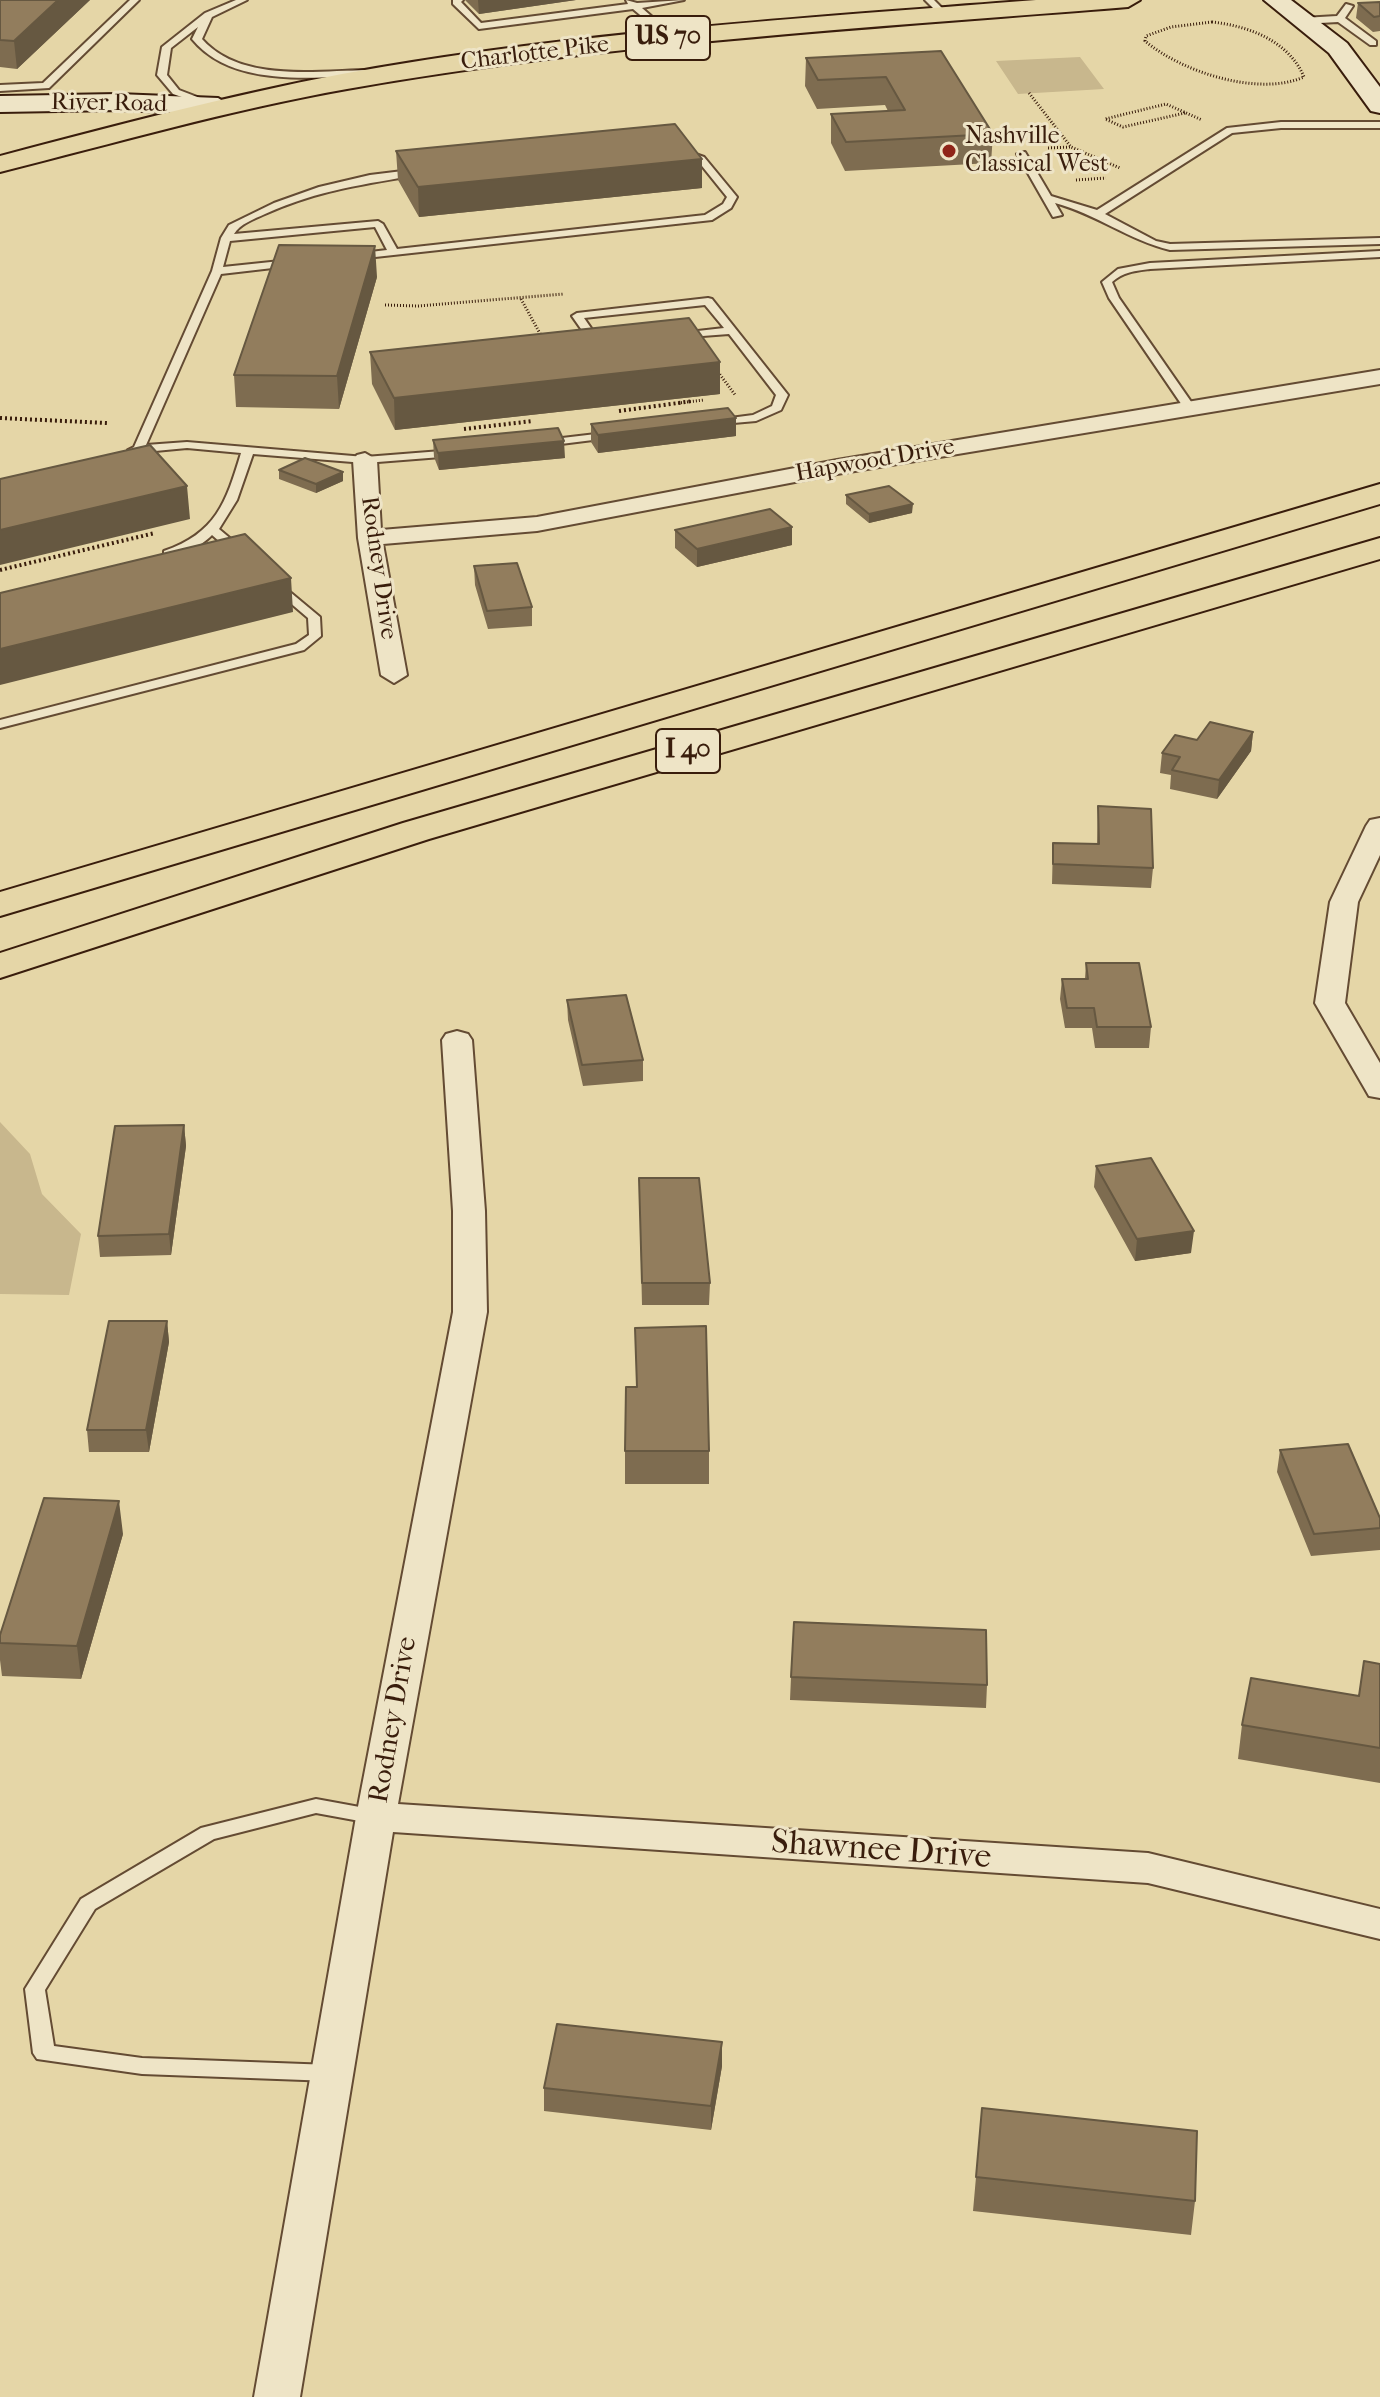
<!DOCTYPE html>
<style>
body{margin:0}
canvas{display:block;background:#e5d6a7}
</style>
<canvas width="1380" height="2397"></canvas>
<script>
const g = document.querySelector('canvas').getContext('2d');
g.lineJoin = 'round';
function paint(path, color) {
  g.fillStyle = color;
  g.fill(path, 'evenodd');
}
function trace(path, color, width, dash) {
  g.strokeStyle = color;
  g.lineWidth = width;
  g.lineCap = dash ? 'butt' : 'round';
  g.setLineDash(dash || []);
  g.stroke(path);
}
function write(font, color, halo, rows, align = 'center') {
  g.font = font + ' "IM FELL French Canon",serif';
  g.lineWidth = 6;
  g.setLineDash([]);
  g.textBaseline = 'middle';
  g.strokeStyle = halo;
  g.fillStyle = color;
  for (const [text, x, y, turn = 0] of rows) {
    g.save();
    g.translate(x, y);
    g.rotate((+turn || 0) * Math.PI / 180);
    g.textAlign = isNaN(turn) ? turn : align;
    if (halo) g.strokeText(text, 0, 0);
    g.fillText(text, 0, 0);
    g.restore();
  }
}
const green = new Path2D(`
 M1080 57 1104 89 1018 94 996 61Z
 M0 1122 30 1154 42 1194 81 1234 69 1295 0 1294Z`);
const pathFar1 = new Path2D(`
 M1212 22C1249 26 1289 41 1304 77 1258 97 1182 72 1145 41L1146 36 1171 27Z
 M1029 93 1071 147 1120 168
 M1185 113 1123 127 1105 119 1166 104 1202 120
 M1048 148 1070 147
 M1076 180 1106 178
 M521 299 543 339
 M385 305 418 306 564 294
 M718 372 736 396
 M678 403 704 400`);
const path = new Path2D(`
 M619 411 693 401
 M0 418 107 423
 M464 429 533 421
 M0 570 155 533`);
const lane = new Path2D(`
 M130 0H139L49 88 0 91V85L43 83Z
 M236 0H247L212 17 202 39C240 82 314 71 367 70L372 73 367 76C311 77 232 88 192 39L198 27 171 48 167 75 179 90 213 103 208 106 173 94 157 75 162 47 205 13Z
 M453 0H463L461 2 481 23 628 4 626 0 637 3 684 0 642 8 674 36 676 38 671 41 633 9 479 29 453 4Z
 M925 0H934L949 15 942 17Z
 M1346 4 1353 6 1345 18 1376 41V45H1370L1338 22 1302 24 1298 21 1302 18 1337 16Z
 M1281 122H1380V128H1281L1232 133 1105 214 1156 241 1170 244 1380 238V244L1170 250C1129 240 1096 214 1055 203L1062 215 1053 217 1017 154 1025 152 1051 196 1097 210 1227 128Z
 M684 150 704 157 737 197 731 208 712 220 357 259 353 258V254L387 250 375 227 230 241 223 267 290 260 295 263 290 266 221 274 146 445 187 442 365 457 454 450 460 453 454 456 365 463 253 454 237 500 219 529 244 550V556H236L212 535C200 547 180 558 164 557V551C216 533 226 503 241 453L187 448 134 453 128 450 134 447 212 271 221 238 229 225 274 203 319 187 370 175 419 169 422 170V174C363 185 321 189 265 214 254 219 240 224 234 234L378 221 383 224 397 249 705 215 723 204 727 197 698 161 681 155 679 153Z
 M1380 251V257L1150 269C1135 271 1123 272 1112 282L1119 298 1194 406 1188 409 1184 408 1109 298 1102 282 1118 269 1150 263Z
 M708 298 712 299 788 395 781 410 756 421 711 425 709 423 715 420 753 415 772 406 776 395 729 334 676 338V334L680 333 724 328 705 305 584 318 602 344 597 347 593 346 572 316 577 313Z
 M613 432 619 435 617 437 545 446 539 443 545 440Z
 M278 582 320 617 321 636 304 650 0 728V720L296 644 309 635 308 618 274 589 272 586Z
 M316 1799 376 1810 383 1812 386 1817 383 1822 376 1824 316 1813 214 1839 95 1909 45 1990 54 2046 142 2058 331 2065 339 2067 342 2073 339 2079 331 2081 142 2074 37 2059 33 2053 25 1989 81 1899 201 1828Z`);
const street = new Path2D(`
 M1380 370V384L837 474 537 531 383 544 407 675 394 683 381 675 358 538 353 460 357 455 365 453 377 460 381 530 537 517 837 460Z
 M1380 818V855L1358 902 1345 1003 1380 1063V1098L1369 1096 1365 1089 1315 1003 1330 902 1366 826 1370 820Z
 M457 1031 468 1034 472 1040 485 1211 487 1312 398 1804 1148 1853 1380 1909V1939L1148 1883 393 1832 300 2397H254L356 1817 453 1312V1211L442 1040 446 1034Z`);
const secondary = new Path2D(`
 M1264 0H1291L1347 43 1380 87V113L1371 111 1329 53Z
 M118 94 218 98 231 106 218 114 118 110 0 112V96Z`);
const primary = new Path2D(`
 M1036 0H1140L1128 7C867 28 605 43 347 89 229 110 115 143 0 172V156C113 126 227 96 342 74 571 32 804 18 1036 0Z`);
const highway = new Path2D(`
 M1380 484V504L0 916V892Z
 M1380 538V559L429 839 0 978V953L403 823Z`);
const wall = new Path2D(`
 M0 0H90L17 69 0 67Z
 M465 0H576L479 14Z
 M1380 2V31L1373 32 1356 18 1358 3Z
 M941 51 993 134 991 163 845 171 831 143V114L888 111 885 105 817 109 805 86 806 58Z
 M396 151 702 188 419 217 398 180Z
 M377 277 339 409 236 407 234 375Z
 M370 352 720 394 395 430 372 384Z
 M736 418V436L598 453 591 442V424Z
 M433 440 565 458 439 470 434 457Z
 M279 470 343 472V481L316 493 279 479Z
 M846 495 912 513 869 523 846 504Z
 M675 530 792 545 697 567 675 548Z
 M474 566 532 607V626L488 629 475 585Z
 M1253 732 1251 751 1217 799 1170 789 1171 775 1160 773 1162 753 1197 740Z
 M1098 806 1153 868 1151 888 1052 884 1053 843 1097 844Z
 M1086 963 1151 1027 1149 1048H1095L1092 1028H1065L1060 999 1062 979H1085Z
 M567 1000 643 1060V1081L583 1086 568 1020Z
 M184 1125 186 1146 171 1255 100 1257 98 1236Z
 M1096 1166 1191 1253 1135 1261 1094 1187Z
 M639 1178 710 1283 709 1305H642Z
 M167 1321 169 1342 149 1452H89L87 1430Z
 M635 1328 709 1451V1484H625V1451L637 1387Z
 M1280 1450 1380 1518V1550L1311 1556 1277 1472Z
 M123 1534 81 1679 2 1676 0 1660V1635Z
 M1380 1664V1783L1238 1759 1242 1725 1359 1696Z
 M791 1677 987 1685 986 1708 790 1700Z
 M722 2066 711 2130 544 2111V2088Z
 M976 2177 1195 2201 1191 2235 973 2211Z`);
const shadedWall = new Path2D(`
 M58 0H90L17 69 14 41Z
 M478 0H576L479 14Z
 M702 159V188L419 217 418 187Z
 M375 246 377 277 339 409 337 376Z
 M720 362V394L395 430 394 398Z
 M736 418V436L598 453V435Z
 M564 441 565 458 439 470 438 453Z
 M343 472V481L316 493V484Z
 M187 486 190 519 0 565V530Z
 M913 504 912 513 869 523V514Z
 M792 527V545L697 567V549Z
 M291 578 293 612 0 685V649Z
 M1253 732 1251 751 1217 799 1219 780Z
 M184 1125 186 1146 171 1255 169 1234Z
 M1194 1231 1191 1253 1135 1261 1137 1239Z
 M167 1321 169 1342 149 1452 146 1430Z
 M119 1501 123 1534 81 1679 77 1646Z
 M722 2042V2066L711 2130V2106Z`);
const building = new Path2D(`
 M0 0H58L14 41 0 40Z
 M1380 2V16L1374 17 1358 3Z
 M941 51 993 134 846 142 831 114 905 110 886 77 818 80 806 58Z
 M675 124 702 159 418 187 396 151Z
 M279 245 375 246 337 376 234 375Z
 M689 318 720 362 394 398 370 352Z
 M728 408 736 418 598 435 591 424Z
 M558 428 564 441 438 453 433 440Z
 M150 445 187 486 0 530V479Z
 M305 458 343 472 316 484 279 470Z
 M889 486 913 504 869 514 846 495Z
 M770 509 792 527 697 549 675 530Z
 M245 534 291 578 0 649V593Z
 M517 563 532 607 487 611 474 566Z
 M1210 722 1253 732 1219 780 1172 770 1180 757 1162 753 1175 735 1197 740Z
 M1098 806 1151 809 1153 868 1053 864V843L1099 844Z
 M1086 963H1139L1151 1027H1097L1094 1008H1067L1062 979H1088Z
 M626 995 643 1060 582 1065 567 1000Z
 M184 1125 169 1234 98 1236 115 1126Z
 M1151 1158 1194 1231 1137 1239 1096 1166Z
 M639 1178H699L710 1283H642Z
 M109 1321H167L146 1430H87Z
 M706 1326 709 1451H625L626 1387H637L635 1328Z
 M1348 1444 1380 1518V1528L1314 1534 1280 1450Z
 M44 1498 119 1501 77 1646 0 1643V1635Z
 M794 1622 986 1630 987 1685 791 1677Z
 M1364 1661 1380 1664V1748L1242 1725 1251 1678 1359 1696Z
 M557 2024 722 2042 711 2106 544 2088Z
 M982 2108 1197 2131 1195 2201 976 2177Z`);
const markers = [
 [949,151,8,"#8f2418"]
];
const farStreetnames = [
 ["Charlotte Pike",535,54,-7],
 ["River Road",109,104,1],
 ["Hapwood Drive",875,461,-10],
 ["Rodney Drive",378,568,82]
];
const farPoinames = [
 ["Nashville",965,137],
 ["Classical West",965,165]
];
const shields = [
 [668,38,84],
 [688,751,64]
];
const shieldNames = [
 ["US 70",668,38],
 ["I 40",688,751]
];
const streetNames = [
 ["Rodney Drive",394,1720,-80]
];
const nearStreetnames = [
 ["Shawnee Drive",881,1851,4]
];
paint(green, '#c8b78d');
trace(lane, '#644b33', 4);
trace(street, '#644b33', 4);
trace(secondary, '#391d0c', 4);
trace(primary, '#391d0c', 4);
trace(highway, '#391d0c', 4);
trace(pathFar1, '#391d0c', 3, [1, 2]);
trace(path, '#391d0c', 4, [2, 3]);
paint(lane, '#eee4c6');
paint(street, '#eee4c6');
paint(secondary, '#eee4c6');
paint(primary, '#e5d6a7');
paint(highway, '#e5d6a7');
paint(wall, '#7e6c50');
paint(shadedWall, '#665841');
paint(building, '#927d5d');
trace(building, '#665841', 2);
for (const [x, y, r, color] of markers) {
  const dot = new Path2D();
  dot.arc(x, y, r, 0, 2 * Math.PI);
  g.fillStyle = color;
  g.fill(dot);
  trace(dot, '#eee4c6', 3);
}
write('24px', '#391d0c', '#eee4c6', farStreetnames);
write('24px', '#391d0c', '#eee4c6', farPoinames, 'left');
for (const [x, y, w] of shields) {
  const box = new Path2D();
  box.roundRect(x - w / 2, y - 22, w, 44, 6);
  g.fillStyle = '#eee4c6';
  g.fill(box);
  trace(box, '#391d0c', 2);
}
write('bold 26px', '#391d0c', null, shieldNames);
write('28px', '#391d0c', '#eee4c6', streetNames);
write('34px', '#391d0c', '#eee4c6', nearStreetnames);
</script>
